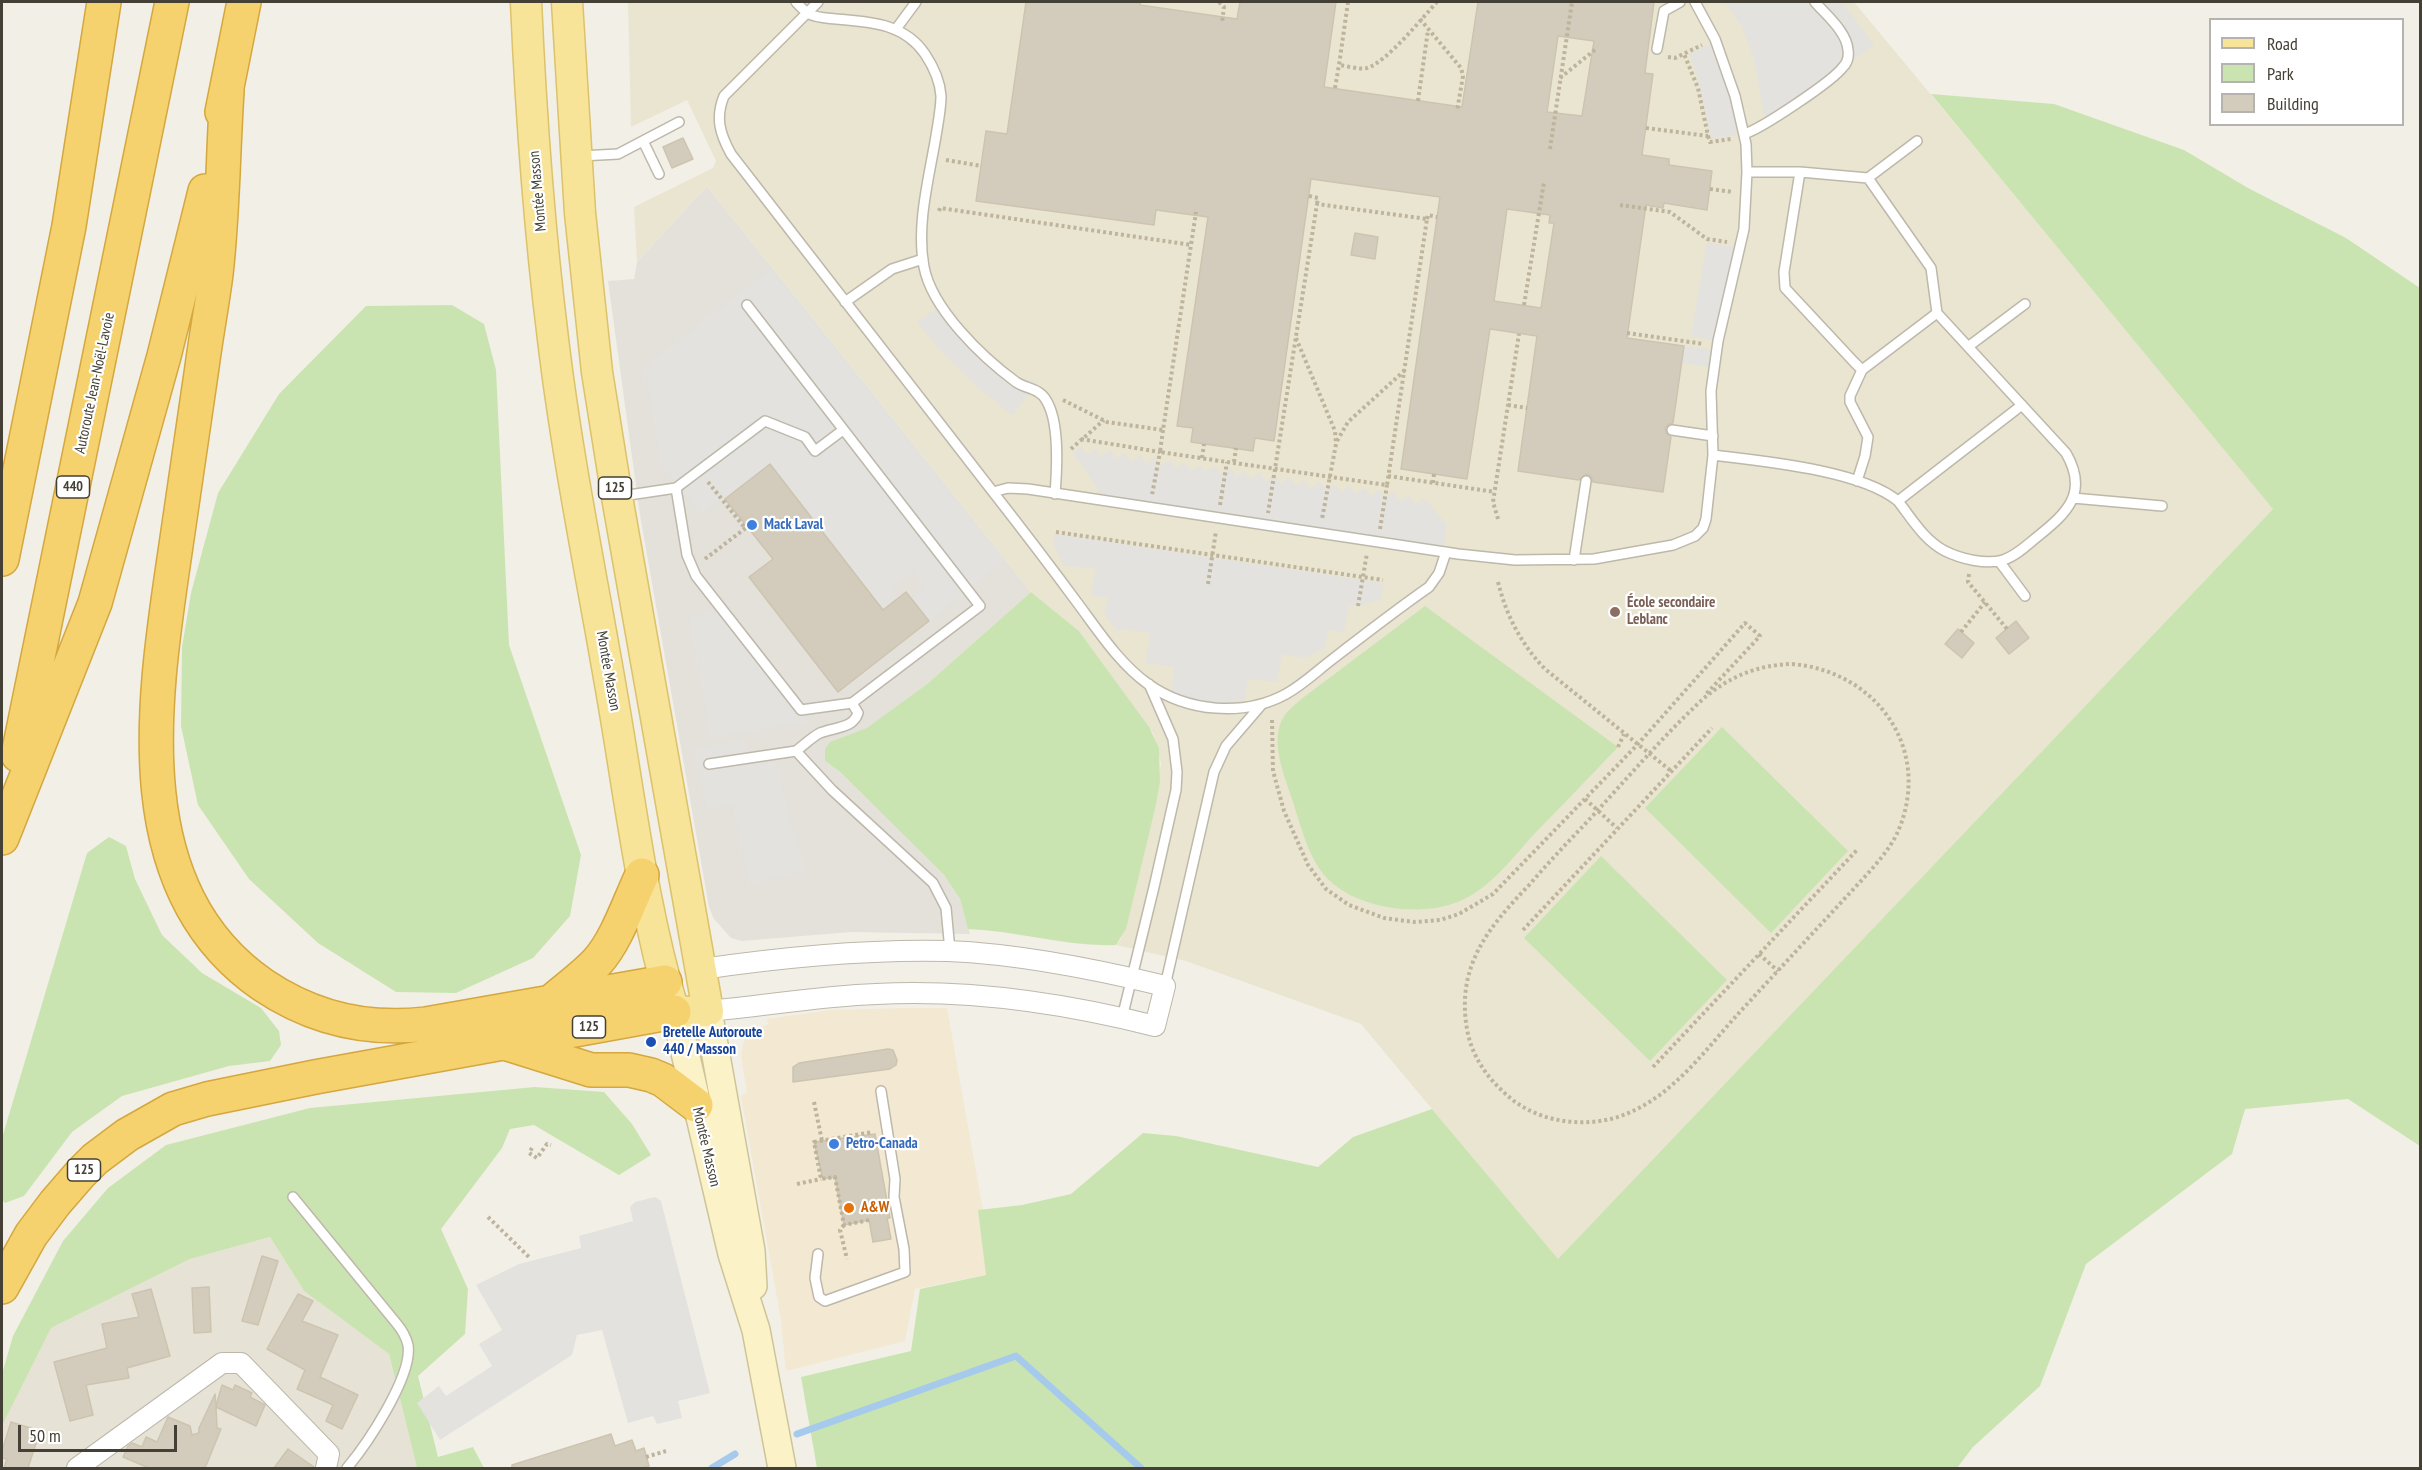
<!DOCTYPE html>
<meta charset="utf-8">
<style>
body{margin:0}
#map{position:relative;width:2422px;height:1470px;overflow:hidden;background:#f2efe6;font-family:"PT Sans Narrow",sans-serif}
canvas{display:block}
.frame{position:absolute;inset:0;border:3px solid #444036;pointer-events:none}
.legend{position:absolute;left:2209px;top:18px;width:195px;height:108px;box-sizing:border-box;background:#fff;border:2px solid #b4b3af;margin:0;padding:8px 10px;list-style:none;font-size:18px;color:#444036}
.legend li{display:flex;align-items:center;gap:12px;height:30px}
.legend b{width:30px;border:2px solid #b4b3af}
.scale{position:absolute;left:18px;top:1425px;width:159px;height:27px;box-sizing:border-box;border:3px solid #444036;border-top:0;padding-left:8px;font-size:18px;line-height:21px;white-space:nowrap;color:#444036;-webkit-text-stroke:4px #fff;paint-order:stroke}
</style>
<div id="map">
<canvas width="2422" height="1470"></canvas>
<div class="frame"></div>
<ul class="legend">
<li><b style="height:8px;background:#f8e499"></b>Road</li>
<li><b style="height:16px;background:#cae4b1"></b>Park</li>
<li><b style="height:16px;background:#d3ccbc"></b>Building</li>
</ul>
<div class="scale">50 m</div>
</div>
<script>
const g = document.querySelector('canvas').getContext('2d');
g.lineJoin = 'round';
function paint(path, color) {
  g.fillStyle = color;
  g.fill(path, 'evenodd');
}
function trace(path, color, width, dash) {
  g.strokeStyle = color;
  g.lineWidth = width;
  g.lineCap = dash ? 'butt' : 'round';
  g.setLineDash(dash || []);
  g.stroke(path);
}
function write(font, color, halo, rows, align = 'center') {
  g.font = font + ' "PT Sans Narrow",sans-serif';
  g.lineWidth = 4.5;
  g.setLineDash([]);
  g.textBaseline = 'middle';
  g.strokeStyle = halo;
  g.fillStyle = color;
  for (const [text, x, y, turn = 0] of rows) {
    g.save();
    g.translate(x, y);
    g.rotate((+turn || 0) * Math.PI / 180);
    g.textAlign = isNaN(turn) ? turn : align;
    if (halo) g.strokeText(text, 0, 0);
    g.fillText(text, 0, 0);
    g.restore();
  }
}
const residential = new Path2D(`
 M270 1237 304 1291 389 1354 417 1468H2V1426L51 1328 190 1259Z`);
const commercial = new Path2D(`
 M909 1008H947L994 1273 915 1289 905 1341 786 1371 781 1320 741 1096 747 1093 741 1055 743 1044 748 1034 768 1024 767 1019 830 1010Z`);
const industrial = new Path2D(`
 M707 186 1031 592 927 684 825 761 840 772 944 875 960 899 970 934 851 932 742 941 731 938 714 919 709 907 640 515 608 281 634 279 637 262Z`);
const education = new Path2D(`
 M628 2H1854L2274 508 1558 1260 1361 1024 1186 961 1116 945 1121 939 1156 805 1161 763 1154 735 1079 631 1031 592 707 186 637 262 634 207 713 168 716 161 687 100 631 127Z`);
const green = new Path2D(`
 M1931 94 2054 104 2184 150 2248 188 2346 238 2420 288V1146L2348 1099 2245 1109 2232 1154 2086 1264 2040 1386 1973 1447 1957 1468H817L801 1377 911 1351 920 1289 986 1275 978 1210 1022 1205 1071 1194 1143 1133 1176 1136 1318 1167 1353 1137 1432 1109 1558 1259 2273 509Z
 M452 305 484 324 496 370 509 645 581 855 570 916 533 958 456 993 396 992 318 943 249 879 198 805 181 726 182 647 191 593 218 493 279 394 366 306Z
 M1031 592 1079 631 1149 727 1159 748 1160 781 1156 805 1126 929 1116 945C1067 947 1018 931 968 929L960 899 944 875 840 772 825 761V749L830 742 867 728 927 684Z
 M1425 606 1618 747C1591 775 1564 804 1536 832 1512 858 1489 891 1455 903 1414 918 1347 907 1321 871 1306 850 1300 823 1292 799 1284 774 1267 736 1287 712 1292 707 1298 702 1304 697Z
 M1722 727 1848 851 1771 933 1645 808Z
 M109 837 126 846 135 879 162 935 202 973 261 1008 279 1031 281 1045 270 1061 229 1066 122 1096 72 1132 24 1196 5 1203 2 1199V1138L87 853Z
 M1601 856 1727 980 1650 1061 1524 938Z
 M535 1087 604 1092 632 1124 651 1155 619 1175 534 1125 510 1129 502 1148 441 1229 468 1289 465 1334 418 1376 438 1457 473 1447 484 1468H417L389 1354 304 1291 270 1237 190 1259 51 1328 2 1426V1374L13 1336 63 1241 108 1188 166 1145 310 1108Z`);
const parking = new Path2D(`
 M1725 2H1842L1874 45 1766 124 1754 59 1747 40 1742 26Z
 M1716 41 1744 134 1711 139 1696 72 1689 54Z
 M1707 242 1739 248 1718 341 1691 336Z
 M771 269 1005 561 929 621 911 599 925 587 913 572 891 589 898 599 883 610 770 465 702 515 662 466 644 367Z
 M940 306 1018 383 1030 379 1049 394 1045 398 1029 394 1012 415 980 389 939 349 917 322Z
 M1684 346 1717 350 1714 367 1682 363Z
 M1081 447 1087 455 1095 449 1101 457 1110 450 1117 459 1124 453 1131 462 1140 455 1146 464 1155 457 1161 466 1170 460 1176 468 1184 463 1191 471 1200 465 1205 472 1214 466 1221 474 1230 468 1237 477 1244 471 1251 479 1259 473 1266 482 1274 476 1281 484 1290 477 1296 486 1304 480 1310 489 1320 482 1326 490 1334 484 1341 492 1349 486 1356 494 1365 488 1371 496 1379 490 1385 498 1393 492 1400 501 1409 496 1415 504 1424 498 1447 525 1443 551 1096 500 1098 489 1073 453Z
 M1055 534 1383 583 1381 600 1358 606 1349 605 1344 632 1328 630 1325 648 1305 658 1282 654 1277 682 1248 679 1243 708 1170 697 1174 667 1146 663 1150 633 1124 629 1117 631 1105 615 1108 598 1091 595 1096 568 1064 566 1053 544Z
 M724 612 759 656 808 721 711 738 689 616Z
 M743 739 748 759 773 755 805 871 749 884 733 805 707 810 694 749Z
 M655 1197 661 1201 710 1393 678 1401 682 1418 657 1424 653 1416 628 1423 602 1330 577 1335 572 1355 440 1440 417 1403 439 1386 446 1396 492 1366 479 1344 502 1330 476 1285 519 1264 581 1248 579 1236 633 1221 630 1207 635 1202Z`);
const stream = new Path2D(`
 M797 1434 1016 1356 1141 1468
 M712 1468 735 1454`);
const building = new Path2D(`
 M1026 2H1140V5L1237 19 1240 2H1336L1324 87 1462 107 1478 2H1654L1645 73 1653 74 1642 155 1669 159V165L1712 171 1707 210 1664 203 1663 208 1646 205 1627 338 1684 346 1673 423 1669 424 1665 428 1666 433 1671 437 1663 492 1593 482 1591 476 1586 474 1579 480 1518 471 1537 336 1490 329 1467 479 1401 469 1440 197 1311 179 1274 441 1255 438 1253 451 1191 442 1193 428 1177 426 1208 217 1156 210 1154 225 976 201 986 131 1007 134ZM1558 36 1594 41 1582 116 1547 112ZM1507 209 1550 215 1549 223H1554L1541 308 1494 301Z
 M683 138 693 159 672 168 663 147Z
 M1355 233 1378 237 1375 259 1351 255Z
 M770 464 883 610 906 592 929 621 838 692 749 577 773 559 725 499Z
 M2016 621 2029 638 2009 654 1996 638Z
 M1958 629 1974 643 1962 658 1945 644Z
 M888 1049 893 1050 897 1060 896 1065 890 1069 793 1082V1067L799 1063Z
 M875 1134 890 1218H887L891 1239 873 1242 869 1220 844 1225 835 1177 823 1179 814 1142Z
 M262 1256 278 1261 258 1325 242 1321Z
 M209 1287 211 1332 194 1333 192 1288Z
 M151 1289 170 1356 127 1368 129 1378 86 1385 93 1415 70 1421 54 1362 107 1348 102 1324 139 1317 132 1294Z
 M298 1294 313 1301 302 1321 338 1335 320 1377 358 1395 342 1429 326 1421 333 1405 297 1389 305 1370 267 1349Z
 M222 1385 233 1390 235 1385 252 1393 250 1397 265 1405 256 1426 216 1407 217 1428 221 1429 205 1468H149L123 1457 128 1446 132 1443 142 1447 146 1437 157 1442 168 1417 190 1426 192 1435 199 1433V1428L215 1394 216 1406Z
 M11 1422 40 1431 28 1468H4L7 1459 2 1458V1451Z
 M611 1434 615 1446 632 1440 636 1451 644 1448 649 1466 641 1468H512V1465Z
 M288 1449 314 1467V1468H274Z`);
const path = new Path2D(`
 M1219 2 1224 7 1222 23
 M1348 2 1339 65C1348 66 1359 70 1367 68 1387 62 1422 18 1437 2
 M1420 19 1461 68 1463 76 1457 111
 M1668 57 1675 58 1702 45
 M1560 78 1596 49
 M1335 88 1339 65
 M1418 101 1428 30
 M1646 128 1708 136 1698 88 1684 54
 M1708 136 1710 142 1731 139
 M1550 149 1572 2
 M946 160 981 166
 M1710 189 1733 192
 M1309 196 1318 198 1317 204
 M1620 205 1670 212 1707 239 1727 242
 M939 211 940 208 1192 245
 M1427 219 1428 215 1437 217
 M1524 305 1544 182
 M1627 333 1704 344
 M1296 338 1335 431 1336 444 1322 519
 M1063 400 1107 422 1163 430 1196 212
 M1508 405 1527 408
 M1163 430 1160 452 1227 462 1234 463C1285 470 1336 478 1387 485L1427 219 1317 204 1268 513
 M1081 439 1160 452 1152 495
 M1337 441 1348 422 1404 371
 M1071 449 1104 420
 M1202 458 1204 444
 M1234 462 1236 448
 M1388 476 1495 492
 M708 482 745 528
 M1433 483 1434 474
 M1220 505 1227 462
 M1498 519 1493 502 1519 334
 M1380 529 1387 485
 M1056 532 1383 580
 M705 559 747 527
 M1969 574 1968 582 2007 629
 M1498 582C1506 615 1521 644 1545 669L1671 771
 M1208 584 1216 531
 M1358 606 1367 553
 M1961 632 1985 602
 M1792 664C1876 671 1932 748 1899 829 1893 844 1882 857 1871 870 1827 918 1782 966 1738 1014 1708 1047 1677 1090 1635 1110 1598 1129 1548 1126 1514 1101 1491 1083 1472 1059 1467 1029 1456 965 1489 927 1530 884 1548 863 1567 843 1586 823 1625 781 1662 737 1704 698 1731 676 1757 665 1792 664Z
 M1272 720 1273 771 1284 811 1308 865 1326 889 1349 905 1384 918 1414 922 1440 920 1459 914 1493 894 1638 744 1745 623 1760 636 1706 694
 M1618 747 1624 734
 M1585 799 1617 828
 M1523 930 1712 728
 M1759 954 1778 971
 M1653 1067 1857 850
 M814 1102 822 1141
 M532 1148 529 1153 537 1158 547 1144 551 1145
 M797 1184 821 1179
 M488 1217 530 1258
 M869 1220 844 1225 835 1177 821 1179 814 1142 873 1132
 M844 1225 840 1230 847 1259
 M646 1457 666 1451`);
const lane = new Path2D(`
 M796 2C800 6 804 11 809 14 817 18 828 18 836 19 870 22 904 23 925 54 933 66 940 81 941 96 941 109 938 123 936 136 929 178 916 225 924 267 932 309 982 357 1016 382 1026 389 1039 388 1046 400 1060 422 1057 469 1055 494
 M818 2 724 96C715 118 720 134 731 154L993 492 1008 488 1028 489 1458 554 1515 560 1594 559 1673 545 1695 536 1703 528 1706 519 1713 455 1711 391 1718 341 1744 229 1747 172 1746 144 1735 96 1715 39 1695 2
 M896 29 916 2
 M1657 49 1664 11 1680 2
 M1744 134C1761 129 1833 81 1843 67 1847 63 1849 57 1848 50 1847 32 1826 15 1815 2
 M643 141 659 174
 M581 156 618 154 679 122
 M1747 172H1800L1868 178 1931 268 1937 313 2066 453C2089 493 2067 513 2037 537 2027 545 2016 556 2003 560 1986 565 1961 559 1945 551 1924 540 1912 519 1898 501L2022 405
 M1800 172 1784 272 1785 288 1854 362 1862 370 1937 313
 M1868 178 1917 141
 M845 302 892 269 923 259
 M1969 346 2025 304
 M1672 430 1713 436
 M1713 455C1762 461 1861 470 1898 501
 M1857 481 1865 456 1868 437 1850 402V396L1862 370
 M676 488 687 555 696 576 801 710 852 703 980 606 747 305
 M993 492C1022 529 1051 567 1079 605 1099 632 1120 664 1148 684 1187 712 1244 717 1286 694 1304 684 1318 670 1334 658 1365 634 1396 610 1429 587L1439 573 1446 552
 M622 496 676 488 765 421 805 437 815 451 843 430
 M2073 498 2162 506
 M1574 560 1586 481
 M1999 561 2025 596
 M796 751C804 745 812 737 820 733 834 727 853 729 858 713L852 703
 M709 764 796 751 832 790 933 883 946 908 950 951
 M1165 986 1214 772 1226 746 1262 704
 M1122 1018 1154 887 1176 790 1177 772 1173 739 1149 684
 M293 1197 397 1324C402 1330 406 1337 408 1345 413 1376 367 1444 347 1468
 M818 1254 815 1278 819 1297 825 1301 905 1272 904 1249 894 1197 895 1179 881 1091`);
const street = new Path2D(`
 M702 969C784 957 865 949 948 951 1021 954 1095 969 1165 986L1155 1026C1064 1003 970 989 876 994 820 996 764 1006 708 1011
 M77 1468 222 1363H241L329 1454 326 1468`);
const secondary = new Path2D(`
 M708 1011 751 1251 753 1286
 M674 1012 682 1040 732 1254 756 1330 782 1468`);
const primary = new Path2D(`
 M526 2C531 115 539 227 553 339 567 457 591 573 611 689 630 797 642 906 674 1012L708 1011 617 497 597 372 580 213 567 2`);
const highway = new Path2D(`
 M227 91C223 152 223 214 216 274 212 305 206 336 202 367 193 431 183 495 174 559 153 702 124 889 263 985 312 1018 367 1031 426 1024L665 982
 M222 112 244 2
 M2 559 69 226 104 2
 M18 755 172 2
 M2 838 95 603 164 356 205 191
 M552 1001C567 988 584 976 597 962 617 940 629 902 642 875
 M508 1044 591 1070H629L651 1075 663 1080 696 1105
 M2 1287 31 1235 55 1203 81 1173 95 1159 127 1135 173 1109 207 1099 315 1077 674 1012`);
const markers = [
 [752,525,6,"#3f7fe0"],
 [1615,612,6,"#8d6e63"],
 [651,1042,6,"#1a4fb4"],
 [834,1144,6,"#3f7fe0"],
 [849,1208,6,"#e8710a"]
];
const shields = [
 [73,487,33],
 [615,488,33],
 [589,1027,33],
 [84,1170,33]
];
const shieldNames = [
 ["440",73,487],
 ["125",615,488],
 ["125",589,1027],
 ["125",84,1170]
];
const streetNames = [
 ["Montée Masson",538,191,-95],
 ["Autoroute Jean-Noël-Lavoie",95,383,-78],
 ["Montée Masson",608,671,80],
 ["Montée Masson",706,1147,77]
];
const shopNames = [
 ["Mack Laval",764,525],
 ["Petro-Canada",846,1144]
];
const educationNames = [
 ["École secondaire",1627,603],
 ["Leblanc",1627,620]
];
const transitNames = [
 ["Bretelle Autoroute",663,1033],
 ["440 / Masson",663,1050]
];
const foodNames = [
 ["A&W",861,1208]
];
paint(residential, '#e6e2d5');
paint(commercial, '#f3e8d2');
paint(industrial, '#e4e1db');
paint(education, '#eae5d1');
paint(green, '#cae4b1');
paint(parking, '#e3e2de');
trace(stream, '#a6caec', 7);
paint(building, '#d3ccbc');
trace(building, '#cdc4b0', 1.5);
trace(lane, '#bdb8aa', 12);
trace(street, '#bdb8aa', 22);
trace(secondary, '#cfc498', 30);
trace(primary, '#dcc26a', 33);
trace(highway, '#d4a73f', 36);
trace(path, '#beb49c', 4, [3, 3]);
trace(lane, '#fff', 9);
trace(street, '#fff', 20);
trace(secondary, '#fbf2c7', 27);
trace(primary, '#f8e499', 30);
trace(highway, '#f5d26e', 33);
for (const [x, y, r, color] of markers) {
  const dot = new Path2D();
  dot.arc(x, y, r, 0, 2 * Math.PI);
  g.fillStyle = color;
  g.fill(dot);
  trace(dot, '#fff', 2);
}
for (const [x, y, w] of shields) {
  const box = new Path2D();
  box.roundRect(x - w / 2, y - 11, w, 22, 4.5);
  g.fillStyle = '#fff';
  g.fill(box);
  trace(box, '#444036', 1.5);
}
write('bold 14px', '#444036', null, shieldNames);
write('15px', '#444036', '#fff', streetNames);
write('bold 15px', '#366cbe', '#fff', shopNames, 'left');
write('bold 15px', '#785e54', '#fff', educationNames, 'left');
write('bold 15px', '#164399', '#fff', transitNames, 'left');
write('bold 15px', '#c56008', '#fff', foodNames, 'left');
</script>
